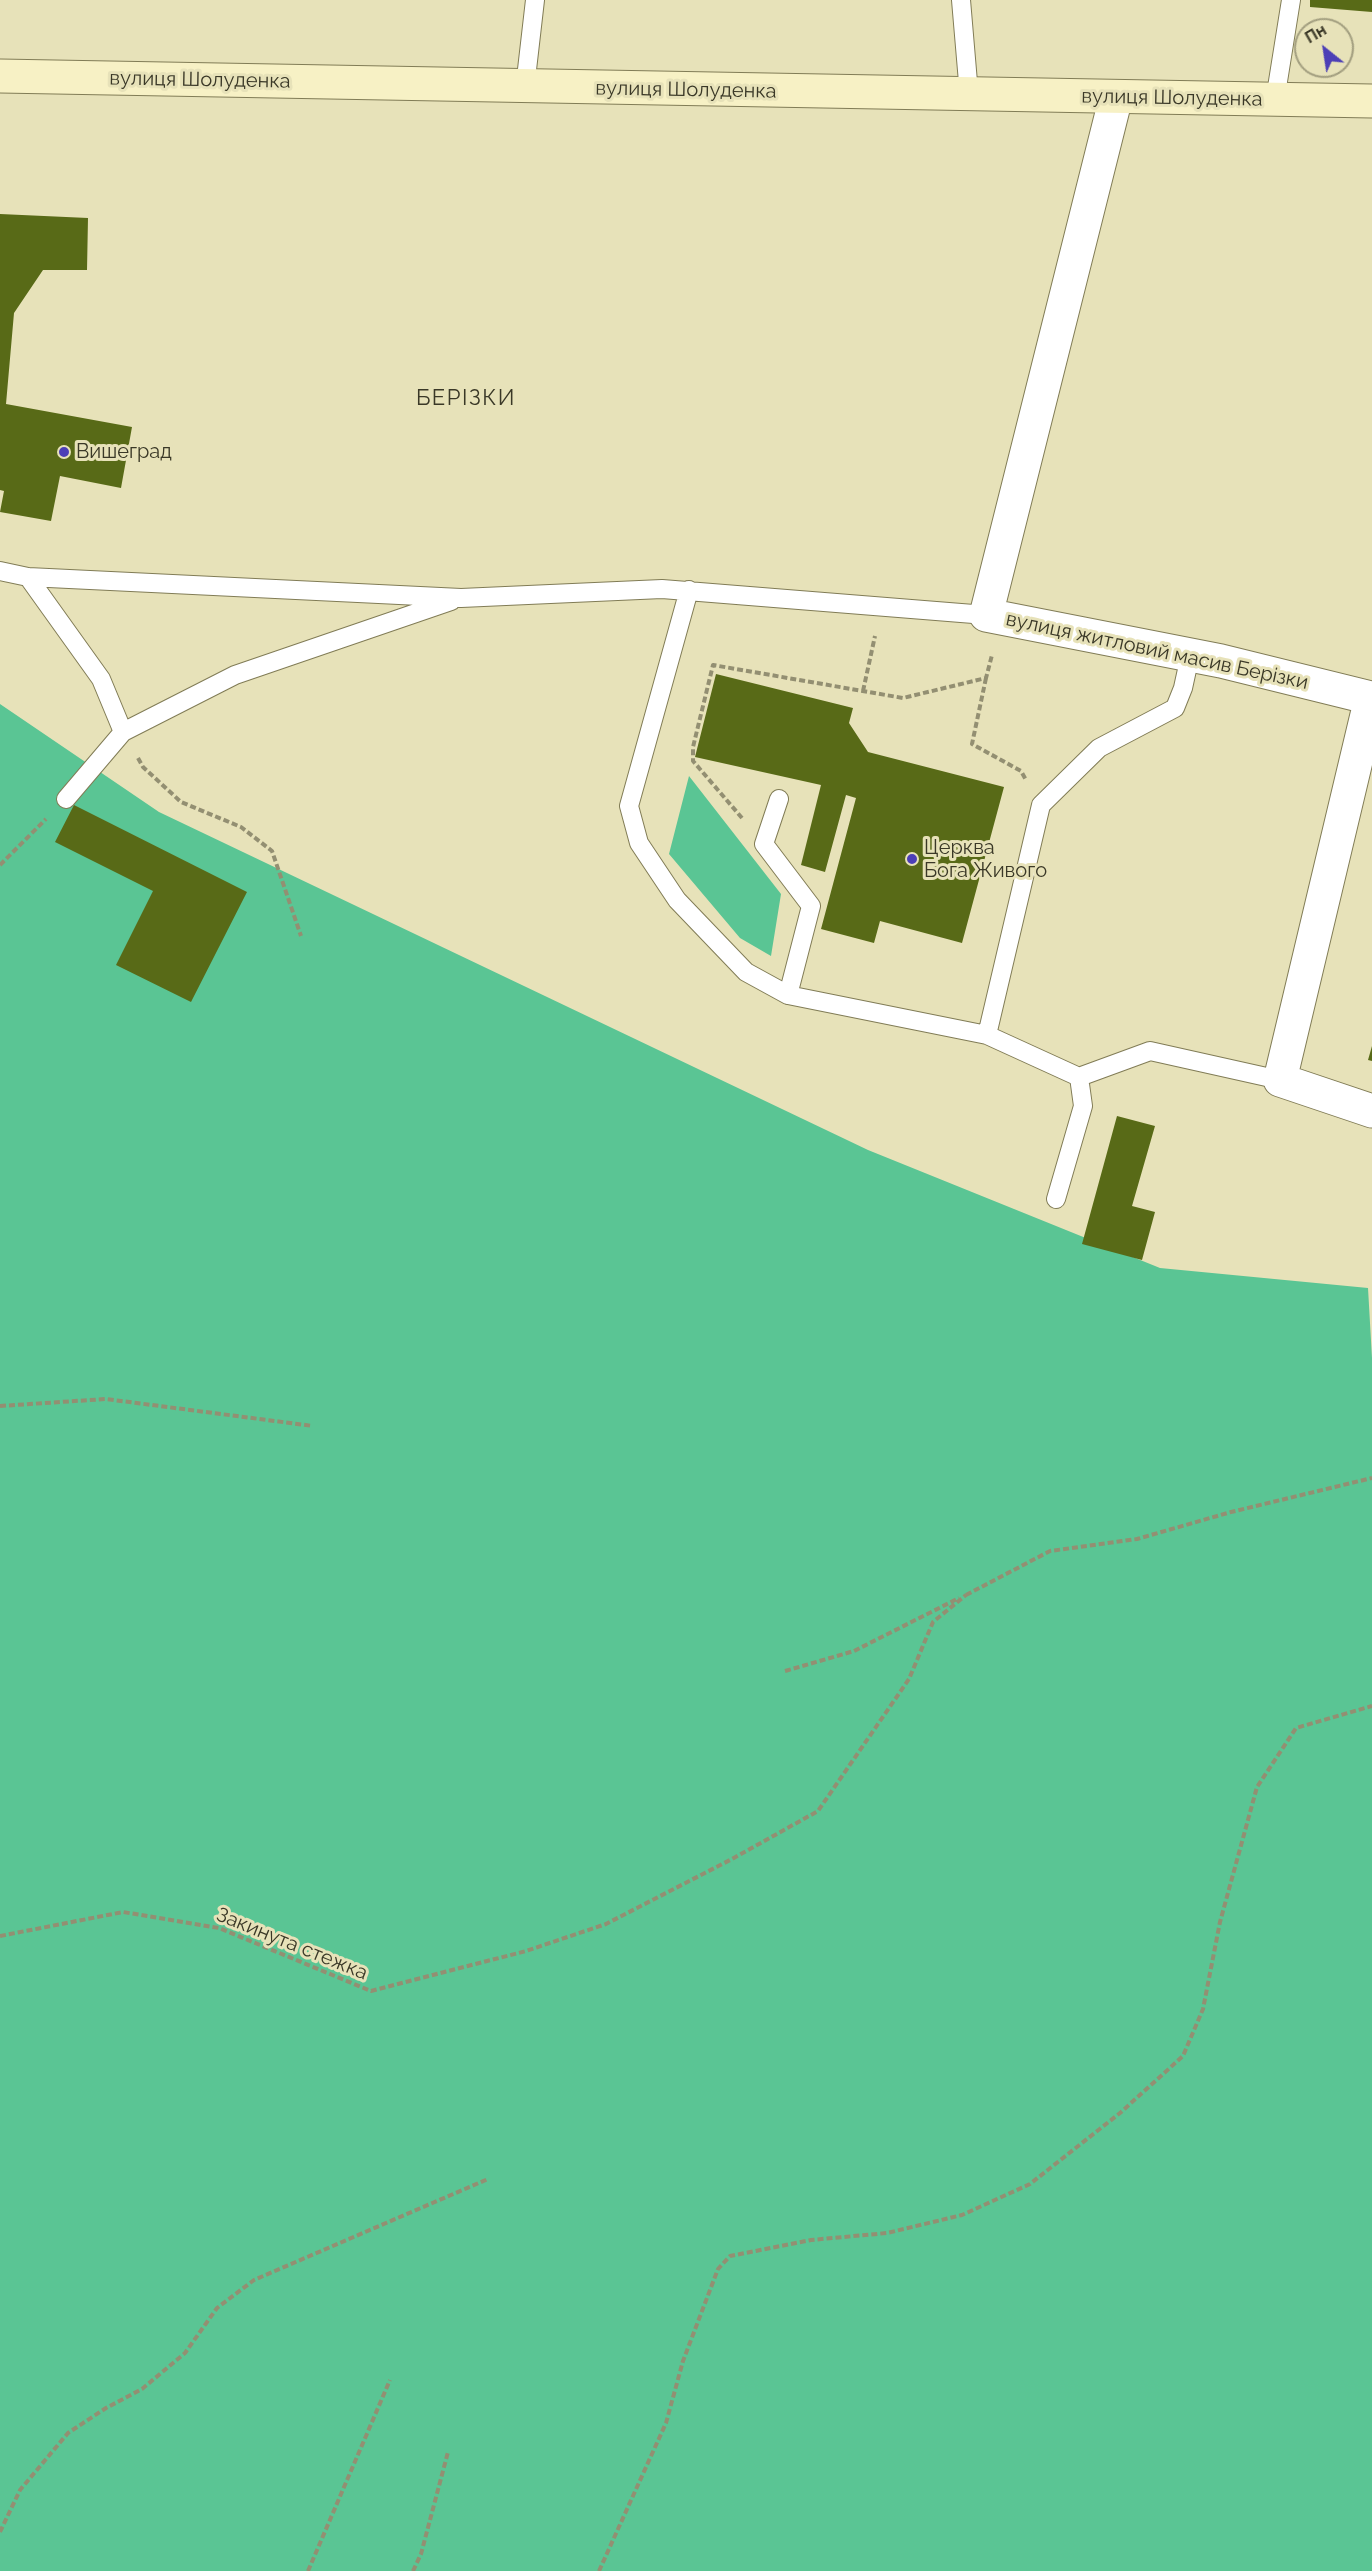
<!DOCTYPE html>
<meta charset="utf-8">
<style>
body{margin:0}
#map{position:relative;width:1372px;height:2571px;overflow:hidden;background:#e7e2b9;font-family:Raleway,sans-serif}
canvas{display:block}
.north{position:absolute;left:1294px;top:18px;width:60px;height:60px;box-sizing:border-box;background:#e7e2b9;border:2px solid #a29e7f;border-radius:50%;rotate:330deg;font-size:16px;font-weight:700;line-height:24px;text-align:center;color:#3a3827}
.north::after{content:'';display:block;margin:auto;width:21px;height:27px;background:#4c3fb6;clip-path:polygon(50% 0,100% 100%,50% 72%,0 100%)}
</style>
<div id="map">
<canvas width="1372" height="2571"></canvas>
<div class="north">Пн</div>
</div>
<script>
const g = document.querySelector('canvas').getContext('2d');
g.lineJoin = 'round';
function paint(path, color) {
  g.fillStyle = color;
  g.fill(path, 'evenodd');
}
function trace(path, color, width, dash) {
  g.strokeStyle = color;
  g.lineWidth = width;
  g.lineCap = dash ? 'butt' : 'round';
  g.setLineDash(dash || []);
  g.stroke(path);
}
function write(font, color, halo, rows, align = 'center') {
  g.font = font + ' Raleway,sans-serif';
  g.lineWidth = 6;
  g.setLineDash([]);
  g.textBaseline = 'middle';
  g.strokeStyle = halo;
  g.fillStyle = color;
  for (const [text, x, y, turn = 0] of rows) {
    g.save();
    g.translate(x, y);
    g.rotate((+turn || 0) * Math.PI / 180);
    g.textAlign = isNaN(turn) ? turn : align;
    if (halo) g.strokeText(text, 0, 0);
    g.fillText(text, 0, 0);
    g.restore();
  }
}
const green = new Path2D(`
 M0 704 159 812 868 1150 1160 1268 1368 1288 1372 1358V2571H0Z
 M689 776 781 894 771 956 740 938 669 854Z`);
const building = new Path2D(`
 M1310 0H1372V12L1310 7Z
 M0 214 88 218 87 270H43L14 313 6 404 132 427 121 488 60 476 51 521 0 512 4 491 0 490Z
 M716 674 853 708 849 723 868 752 1004 787 962 943 880 921 874 943 821 929 856 798 846 795 825 872 801 865 821 785 695 757Z
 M74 805 247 892 191 1002 116 965 153 891 55 842Z
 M1372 1046V1061L1368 1060Z
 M1117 1116 1155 1126 1132 1206 1155 1212 1142 1260 1082 1244Z`);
const path = new Path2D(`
 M986 678 972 744 1021 771 1026 780
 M863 691 875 636
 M138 758 143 767 181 802 241 827 272 851 301 936
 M742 818 693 761V747L713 665 903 698 986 678 992 655
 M0 865 46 819
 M0 1406 106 1399 313 1426
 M966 1595 1050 1551 1137 1539 1231 1512 1372 1478
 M785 1671 854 1651 959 1598
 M0 1936 123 1912 219 1928 371 1991 526 1951 606 1924 732 1859 818 1811 909 1679 933 1622 966 1595
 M0 2532 20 2490 68 2433 106 2408 142 2389 185 2353 217 2308 254 2280 488 2179
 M308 2571 390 2380
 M413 2571 421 2554 448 2452
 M599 2571 666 2423 683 2361 718 2269 730 2256 811 2240 887 2233 962 2215 1030 2184 1120 2113 1183 2056 1203 2009 1220 1922 1257 1787 1296 1728 1372 1706`);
const service = new Path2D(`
 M961 0 969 94
 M525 87 535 0
 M1275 100 1291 0
 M0 571 28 577 461 598 662 589 986 615
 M28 577 101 679 123 732
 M689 590 629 806 639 843 677 900 746 972 788 995 987 1035 1041 805 1099 748 1175 708 1183 688 1190 656
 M66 799 123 732 235 675 451 601
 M779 799 764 844 811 906 788 995
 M987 1035 1079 1077 1150 1051 1280 1080
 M1056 1199 1083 1106 1079 1077`);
const minor = new Path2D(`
 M1116 97 986 615 1221 661 1371 698 1280 1080 1372 1111`);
const secondary = new Path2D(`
 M0 76 1372 101`);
const markers = [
 [64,452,6,"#4c3fb6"],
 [912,859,6,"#4c3fb6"]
];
const streetNames = [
 ["вулиця Шолуденка",200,80,1],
 ["вулиця Шолуденка",686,90,1],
 ["вулиця Шолуденка",1172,98,1],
 ["вулиця житловий масив Берізки",1157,651,12],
 ["Закинута стежка",292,1944,22]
];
const poiNames = [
 ["Вишеград",76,452],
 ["Церква",924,848],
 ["Бога Живого",924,871]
];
const quarterNames = [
 ["БЕРІЗКИ",466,398]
];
paint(green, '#5ac594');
paint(building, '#586a17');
trace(service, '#817c56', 20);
trace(minor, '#817c56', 35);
trace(secondary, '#817c56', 35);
trace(path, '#938f72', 4, [6, 3]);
trace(service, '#fff', 18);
trace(minor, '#fff', 33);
trace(secondary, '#f7f1c5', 33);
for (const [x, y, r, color] of markers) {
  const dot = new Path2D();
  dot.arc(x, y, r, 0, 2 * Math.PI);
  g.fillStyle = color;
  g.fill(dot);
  trace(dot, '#e7e2b9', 2);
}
write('20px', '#3a3827', '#e7e2b9', streetNames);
write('20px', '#3a3827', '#e7e2b9', poiNames, 'left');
g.letterSpacing = '1.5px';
write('22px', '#3a3827', '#e7e2b9', quarterNames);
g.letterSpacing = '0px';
</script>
